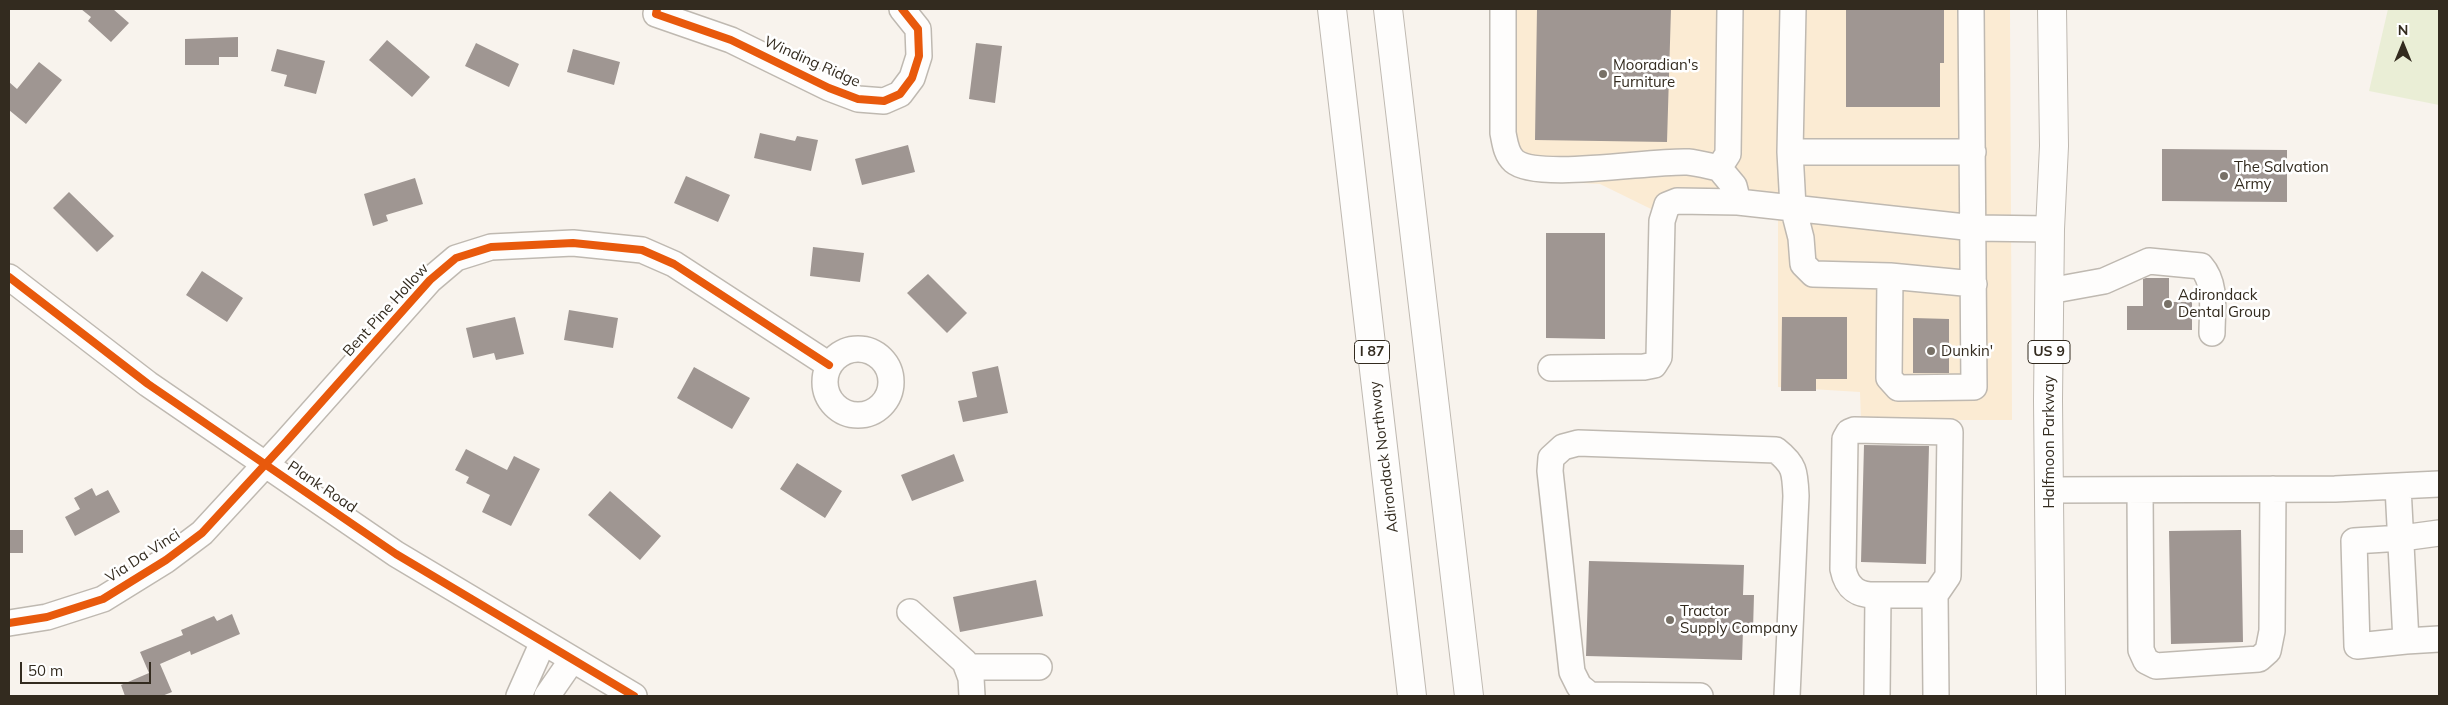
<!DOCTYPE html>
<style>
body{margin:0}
#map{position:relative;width:2448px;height:705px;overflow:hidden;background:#f8f3ed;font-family:Mulish,sans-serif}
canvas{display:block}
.frame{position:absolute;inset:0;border:10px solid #332b1f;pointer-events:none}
.north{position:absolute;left:2378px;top:20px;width:50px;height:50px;-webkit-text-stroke:4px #fff;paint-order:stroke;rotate:0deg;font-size:14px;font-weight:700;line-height:20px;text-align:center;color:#332b1f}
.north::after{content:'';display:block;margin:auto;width:18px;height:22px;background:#332b1f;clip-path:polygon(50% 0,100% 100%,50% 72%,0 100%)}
.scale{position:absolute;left:20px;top:662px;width:131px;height:22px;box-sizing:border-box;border:2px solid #332b1f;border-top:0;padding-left:6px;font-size:15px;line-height:18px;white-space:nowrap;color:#332b1f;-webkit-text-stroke:4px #fff;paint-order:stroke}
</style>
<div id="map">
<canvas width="2448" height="705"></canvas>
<div class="frame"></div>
<div class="north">N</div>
<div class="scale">50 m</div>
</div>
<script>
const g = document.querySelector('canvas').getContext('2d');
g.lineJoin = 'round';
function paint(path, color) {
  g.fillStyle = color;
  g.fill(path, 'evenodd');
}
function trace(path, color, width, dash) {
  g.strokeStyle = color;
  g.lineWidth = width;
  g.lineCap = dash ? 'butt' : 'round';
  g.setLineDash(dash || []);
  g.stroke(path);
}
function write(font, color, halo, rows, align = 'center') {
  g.font = font + ' Mulish,sans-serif';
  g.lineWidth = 5;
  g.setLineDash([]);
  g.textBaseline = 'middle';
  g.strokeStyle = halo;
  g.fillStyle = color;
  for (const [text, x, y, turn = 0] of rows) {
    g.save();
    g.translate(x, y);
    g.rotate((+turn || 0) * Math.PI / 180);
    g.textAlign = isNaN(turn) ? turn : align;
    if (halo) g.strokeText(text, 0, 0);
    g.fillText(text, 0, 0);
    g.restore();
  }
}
const built = new Path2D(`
 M1492 9H2010L2012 420H1861L1860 392 1778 387V215L1651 209 1600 184 1540 181 1511 169Z`);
const green = new Path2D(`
 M2388 9H2439V105L2369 91Z`);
const building = new Path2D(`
 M81 9H113L129 23 111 42 88 21 91 17Z
 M1537 9H1671L1667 142 1535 140Z
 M1846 9H1944V63H1940V107H1846Z
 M238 37V57H219V65H185V39Z
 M387 40 430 77 412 97 369 60Z
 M476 43 519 64 509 87 465 66Z
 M976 43 1002 46 995 103 969 99Z
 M277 49 325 61 316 94 284 86 287 75 271 71Z
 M573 49 620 62 614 85 567 72Z
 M39 62 62 80 26 124 9 110V82L17 89Z
 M760 133 795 141 797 136 818 140 811 171 754 158Z
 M908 145 915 172 862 185 855 159Z
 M2162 149 2287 150V202L2162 201Z
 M686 176 730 195 718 222 674 203Z
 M415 178 423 204 386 215 388 221 373 226 364 194Z
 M69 192 114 236 97 252 53 208Z
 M1546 233H1605V339L1546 338Z
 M813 247 864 253 860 282 810 276Z
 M202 271 243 298 227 322 186 295Z
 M928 274 967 313 947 333 907 293Z
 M2146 278H2169V302H2192V330H2127V306H2143V279Z
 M569 310 618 318 613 348 564 340Z
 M515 317 524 354 496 360 494 353 473 358 466 328Z
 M1782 317H1847V379H1816V391H1781Z
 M1913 318 1949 319V373H1913Z
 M998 366 1008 413 963 422 958 401 977 397 972 372Z
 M694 367 750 398 732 429 677 398Z
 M1864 445 1929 446 1926 564 1861 562Z
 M466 449 507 470 514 456 540 469 511 526 482 512 490 495 466 483 469 477 455 470Z
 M954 454 964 481 912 501 901 475Z
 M797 463 842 491 825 518 780 489Z
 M92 488 96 496 108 490 120 512 75 536 65 517 80 509 74 498Z
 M610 491 661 536 640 560 588 515Z
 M9 530H23V553H9Z
 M2241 530 2243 642 2171 644 2169 531Z
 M1589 561 1744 565 1743 595H1754L1753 630H1743L1742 660 1586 656Z
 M1036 580 1043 616 960 632 953 597Z
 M232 614 240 634 191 655 190 651 160 664 172 692 162 696H125L121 685 149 673 140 652 183 635 181 630 214 616 217 621Z`);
const minor = new Path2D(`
 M657 9 656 14 731 40 829 88 858 99 884 101 900 94 912 78 919 56 918 29 902 9
 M1503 9V133C1505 143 1506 154 1514 161 1537 181 1653 160 1688 162 1698 163 1709 166 1719 168L1728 154 1730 9
 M1793 9 1790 152 1793 207 1801 238 1803 264 1813 274 1890 276 1974 284
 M1790 152H1973
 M1719 168 1734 186 1738 202 1974 228 2050 229
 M1890 276 1889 378 1898 388 1974 387 1971 9
 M9 277 148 384 396 554 634 696
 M2049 291 2104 281 2149 261 2201 266C2217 284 2212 310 2212 333
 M825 382a33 33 0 1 1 66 0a33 33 0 1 1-66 0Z
 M1551 368 1644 367 1654 365 1659 357 1662 221 1667 205 1677 201 1738 202
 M2398 487 2406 641 2439 639
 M2049 490 2335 489 2439 484
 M2140 490 2141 650 2146 661 2156 666 2259 659 2268 651 2272 631 2273 489
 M1878 595C1859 596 1847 589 1843 569L1845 439 1849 432 1854 430 1950 432 1948 576 1935 595
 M910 612 965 662 971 678 972 696
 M9 623 47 617 103 599 166 560 202 533 285 443 430 280 456 258 491 247 573 243 642 250 674 264 829 365
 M2406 641 2357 646 2354 541 2402 538 2439 533
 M968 667H1039
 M519 696 543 642
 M547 696 572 660
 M1700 696 1590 695 1579 686 1572 672 1550 471 1551 458 1563 447 1578 443 1776 450C1795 465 1795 472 1796 496L1787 696
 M1877 696 1878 595H1935L1936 696`);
const major = new Path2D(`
 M2051 696 2048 400 2050 229 2054 146 2052 9`);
const highway = new Path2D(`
 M1332 9 1412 696
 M1388 9 1469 696`);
const cycleway = new Path2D(`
 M657 9 656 14 731 40 829 88 858 99 884 101 900 94 912 78 919 56 918 29 902 9
 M9 277 148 384 396 554 634 696
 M9 623 47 617 103 599 166 560 202 533 285 443 430 280 456 258 491 247 573 243 642 250 674 264 829 365`);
const markers = [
 [1603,74,5,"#787167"],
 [2224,176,5,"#787167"],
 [2168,304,5,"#787167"],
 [1931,351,5,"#787167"],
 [1670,620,5,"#787167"]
];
const shields = [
 [1372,352,35],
 [2049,352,42]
];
const shieldNames = [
 ["I 87",1372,352],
 ["US 9",2049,352]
];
const streetNames = [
 ["Winding Ridge",812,62,24],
 ["Bent Pine Hollow",386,310,-48],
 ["Halfmoon Parkway",2049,442,-90],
 ["Adirondack Northway",1384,457,-97],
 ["Plank Road",322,487,34],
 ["Via Da Vinci",143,556,-33]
];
const poiNames = [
 ["Mooradian's",1613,65],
 ["Furniture",1613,82],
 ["The Salvation",2234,167],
 ["Army",2234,184],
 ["Adirondack",2178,295],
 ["Dental Group",2178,312],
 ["Dunkin'",1941,351],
 ["Tractor",1680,611],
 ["Supply Company",1680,628]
];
paint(built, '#fbebd3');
paint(green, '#eaeed6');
paint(building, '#9f9692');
trace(minor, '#bfb9b1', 28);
trace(major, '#bfb9b1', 30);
trace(highway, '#bfb9b1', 30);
trace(minor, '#fefdfc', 25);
trace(major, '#fefdfc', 28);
trace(highway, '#fefdfc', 28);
trace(cycleway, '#e8590c', 8);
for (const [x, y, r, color] of markers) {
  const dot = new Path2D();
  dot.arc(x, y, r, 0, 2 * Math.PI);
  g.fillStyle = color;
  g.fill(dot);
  trace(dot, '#fff', 2);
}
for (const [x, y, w] of shields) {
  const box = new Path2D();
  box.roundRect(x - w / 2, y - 11.5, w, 23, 4);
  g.fillStyle = '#fff';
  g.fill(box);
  trace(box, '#332b1f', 1);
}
write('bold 14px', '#332b1f', null, shieldNames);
write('15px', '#332b1f', '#fff', streetNames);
write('15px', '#332b1f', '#fff', poiNames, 'left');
</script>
